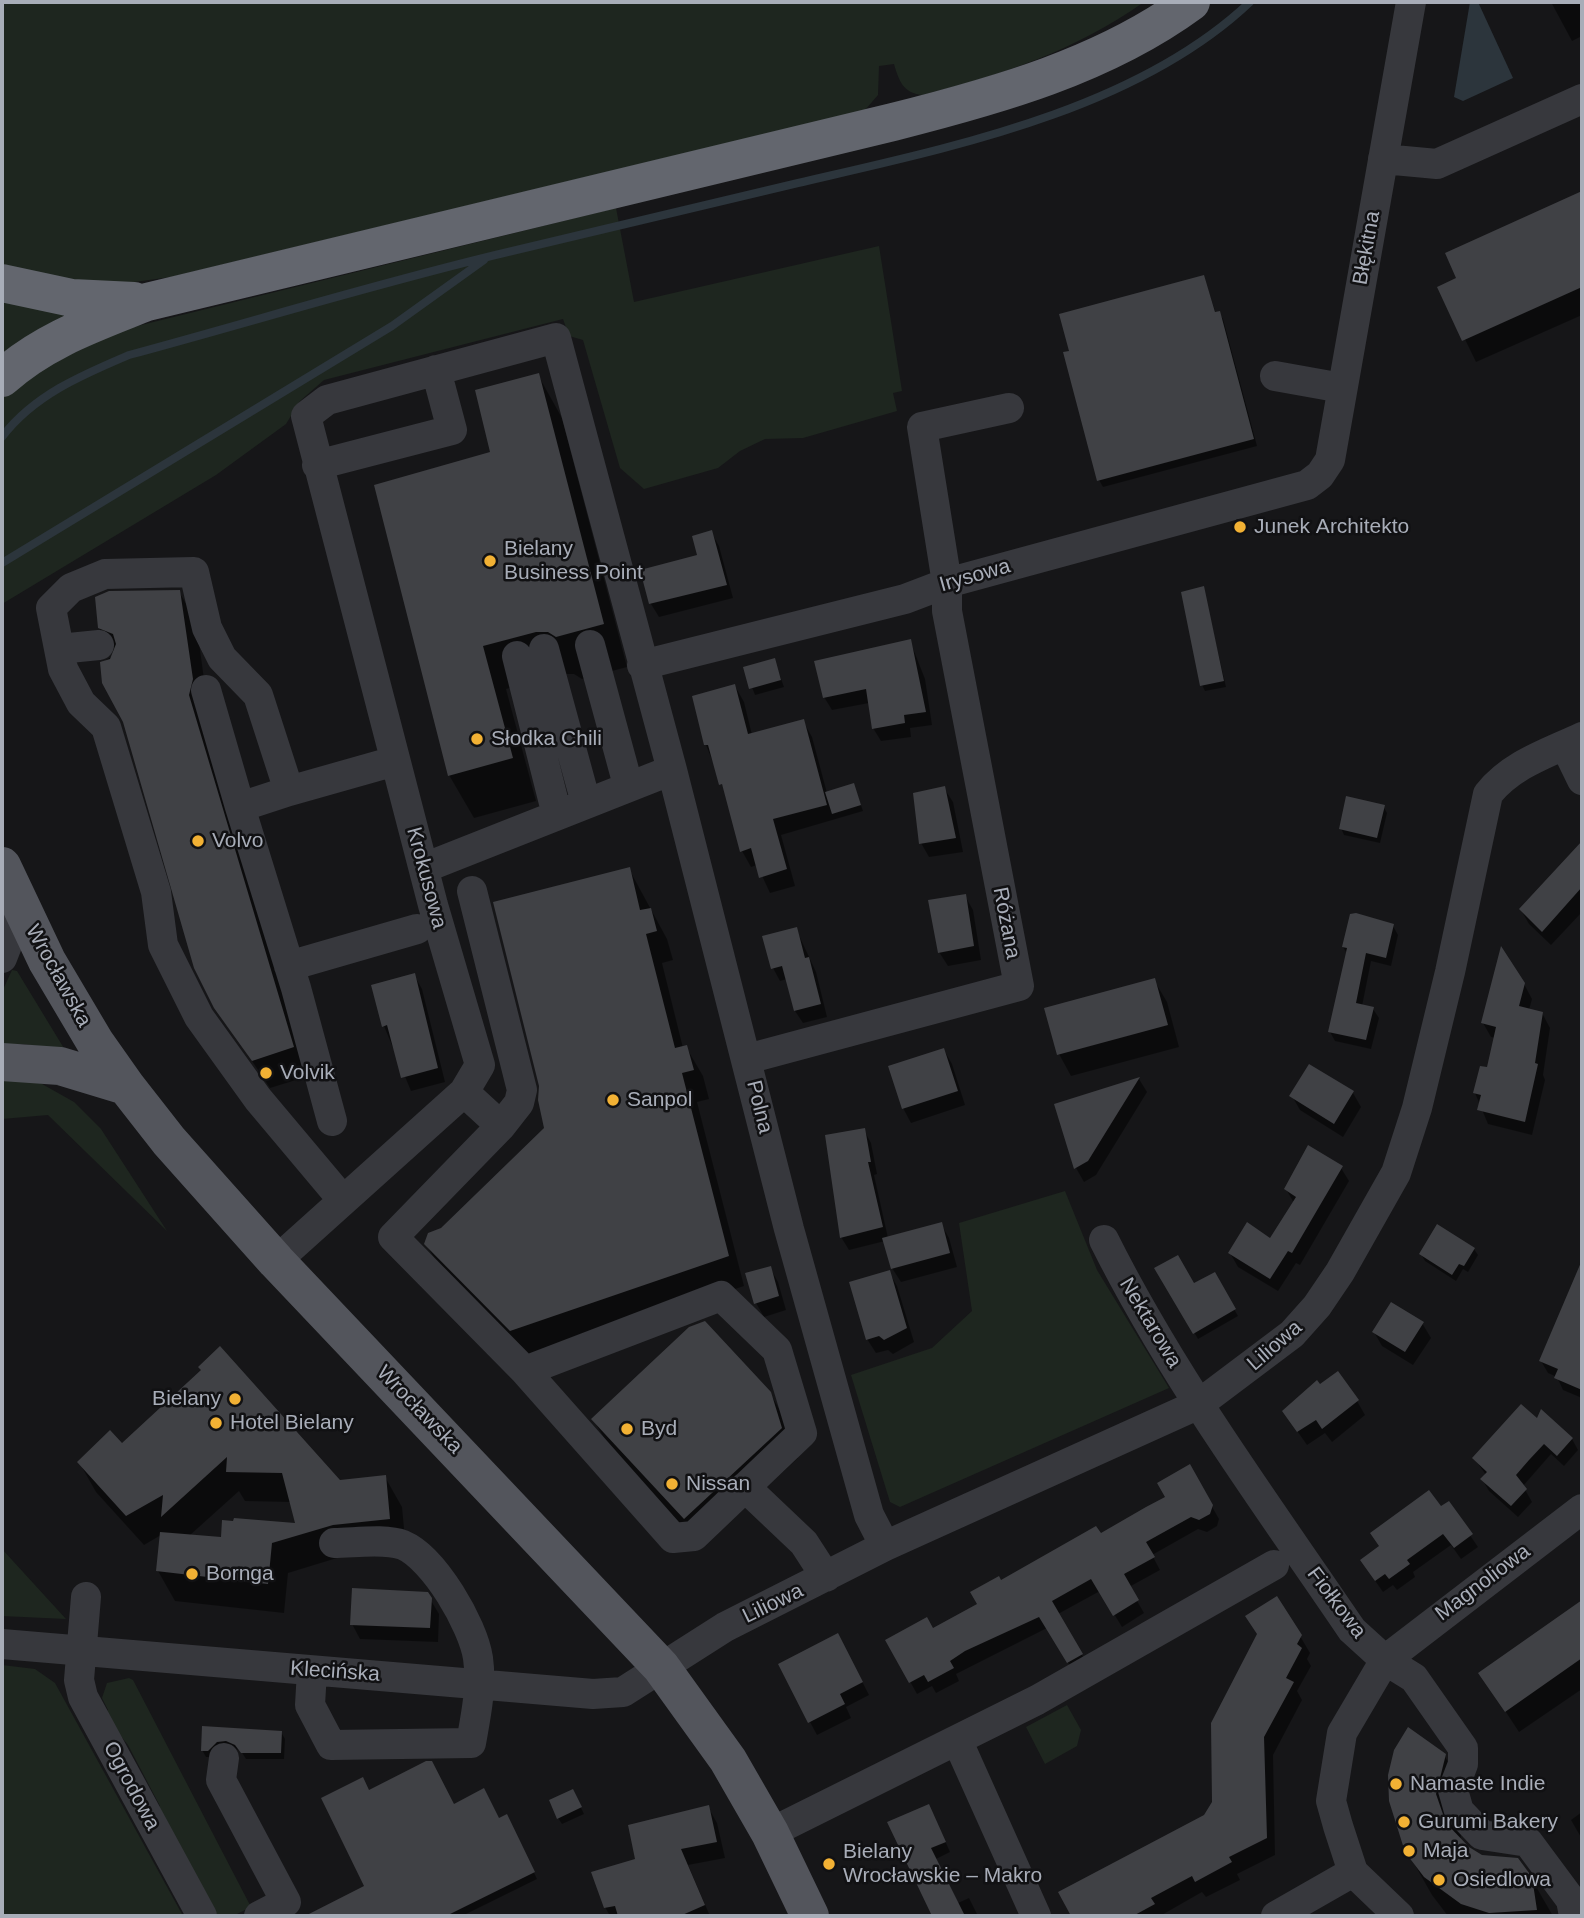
<!DOCTYPE html>
<meta charset="utf-8">
<style>
body{margin:0}
#map{position:relative;width:1584px;height:1918px;overflow:hidden;background:#161618;font-family:Helvetica,sans-serif}
canvas{display:block}
.frame{position:absolute;inset:0;border:4px solid #a8adb8;pointer-events:none}
</style>
<div id="map">
<canvas width="1584" height="1918"></canvas>
<div class="frame"></div>
</div>
<script>
const g = document.querySelector('canvas').getContext('2d');
g.lineJoin = 'round';
function paint(path, color) {
  g.fillStyle = color;
  g.fill(path, 'evenodd');
}
function trace(path, color, width, dash) {
  g.strokeStyle = color;
  g.lineWidth = width;
  g.lineCap = dash ? 'butt' : 'round';
  g.setLineDash(dash || []);
  g.stroke(path);
}
function write(font, color, halo, rows, align = 'center') {
  g.font = font + ' Helvetica,sans-serif';
  g.lineWidth = 5;
  g.setLineDash([]);
  g.textBaseline = 'middle';
  g.strokeStyle = halo;
  g.fillStyle = color;
  for (const [text, x, y, turn = 0] of rows) {
    g.save();
    g.translate(x, y);
    g.rotate((+turn || 0) * Math.PI / 180);
    g.textAlign = isNaN(turn) ? turn : align;
    if (halo) g.strokeText(text, 0, 0);
    g.fillText(text, 0, 0);
    g.restore();
  }
}
const green = new Path2D(`
 M2 2H1144C1074 51 1005 74 922 95 903 93 899 81 894 64L879 66 878 95 865 110 171 277 97 287 2 268Z
 M616 208 634 302 879 246 902 391 893 393 897 411 803 438 765 439 740 451 718 468 644 489 620 468 583 340 569 336 563 319 324 380 300 401 286 424 216 475 2 604V399L25 377 121 330Z
 M2 296 75 313 2 355Z
 M12 970 17 971 65 1050 23 1044 2 1046V992Z
 M35 1080 74 1102 101 1129 167 1231 48 1115 2 1119V1081Z
 M1065 1191 1097 1270 1169 1388 900 1507 890 1502 851 1375 932 1348 972 1311 959 1223Z
 M2 1549 66 1619 2 1616Z
 M2 1665 35 1669 55 1683 183 1916H2Z
 M129 1678 133 1680 251 1907 233 1916 215 1914 154 1810 160 1806 128 1745 103 1714 108 1710 102 1698 107 1683Z
 M1067 1705 1081 1730 1077 1746 1045 1764 1026 1727Z`);
const water = new Path2D(`
 M1470 2H1478L1513 78 1463 101 1454 97Z`);
const shadow = new Path2D(`
 M1551 2H1582V36L1572 41Z
 M1582 193V315L1476 362 1440 288 1459 279 1447 254Z
 M1204 277 1216 314 1219 313 1223 319 1257 446 1103 487 1099 480Z
 M538 375 562 418 627 667 582 679 574 674H562L506 689 536 801 474 818 449 775 492 454Z
 M711 532 719 546 733 598 659 617 651 604 643 571 699 556Z
 M1203 588 1226 687 1205 691 1202 685Z
 M179 592 196 620 208 709 309 1076 270 1088 216 1007 124 721 102 663 115 654 99 627Z
 M910 641 925 679 932 725 910 728 911 737 881 741 873 728 869 703 832 710 824 697Z
 M774 660 784 687 755 695 745 669Z
 M735 686 744 702 752 735 803 721 812 737 827 793 856 791 863 811 781 835 795 886 770 893 757 865 751 867 742 851 726 794 706 745Z
 M944 788 953 802 963 852 929 857 921 843Z
 M1383 806 1387 813 1380 843 1344 835 1341 828Z
 M1582 847V912L1551 945 1529 924 1521 910 1554 872Z
 M629 869 667 939 673 960 662 963 683 1048 686 1047 703 1076 709 1099 697 1102 744 1286 528 1359 443 1273 426 1244 546 1128Z
 M965 896 973 910 981 960 948 966 939 952Z
 M1393 926 1398 935 1391 966 1371 961 1362 1006 1373 1009 1379 1018 1371 1049 1335 1041 1330 1032 1348 955 1343 947Z
 M796 929 816 972 827 1017 803 1023 795 1011 787 979 780 981 773 968Z
 M414 975 422 989 445 1082 411 1091 384 1026Z
 M1154 980 1167 1002 1179 1047 1071 1076 1059 1054Z
 M1524 984 1532 999 1529 1010 1542 1013 1550 1028 1543 1075 1545 1080 1532 1135 1488 1124 1475 1093 1489 1070 1496 1038 1491 1037 1483 1023Z
 M944 1050 952 1064 965 1105 911 1123 903 1108Z
 M1139 1079 1147 1092 1096 1175 1084 1182 1076 1168 1056 1105Z
 M1353 1093 1361 1107 1343 1137 1300 1110 1292 1096Z
 M864 1130 871 1143 877 1174 874 1175 888 1238 941 1224 949 1238 957 1267 901 1282 892 1268 885 1241 849 1250 841 1237Z
 M1341 1168 1349 1181 1300 1265 1296 1263 1278 1291 1238 1267 1230 1253 1271 1241 1294 1203 1286 1189Z
 M1474 1249 1478 1255 1468 1272 1463 1269 1456 1281 1425 1261 1421 1254Z
 M770 1268 778 1282 786 1310 764 1317 756 1303Z
 M1157 1268 1193 1285 1214 1274 1238 1316 1198 1339Z
 M889 1272 897 1286 914 1342 893 1354 888 1350 876 1353 867 1339Z
 M1568 1296 1582 1302V1398L1563 1390 1557 1377 1548 1373 1541 1361Z
 M1422 1323 1431 1338 1413 1365 1382 1346 1374 1332Z
 M202 1371 340 1482 385 1477 402 1507 406 1549 350 1554 288 1573 284 1613 175 1601 158 1571 161 1535 144 1545 96 1492 79 1462 122 1446ZM239 1491 245 1501 291 1502 297 1525 222 1539 189 1536Z
 M770 1393 787 1423 798 1458 702 1547 610 1448 593 1419Z
 M1357 1401 1365 1415 1332 1442 1325 1433 1307 1445 1293 1425Z
 M1538 1421 1572 1439 1578 1450 1564 1466 1551 1454 1523 1486 1532 1502 1518 1517 1489 1491 1482 1479 1486 1475 1474 1458Z
 M1189 1466 1219 1519 1217 1526 1207 1532 1198 1529 1152 1555 1160 1570 1129 1587 1144 1613 1122 1627 1100 1591 1058 1614 1089 1667 1075 1674 1047 1628 956 1674 959 1681 936 1693 932 1686 917 1694 887 1640 932 1630 979 1605 1000 1582 1100 1535 1167 1497Z
 M1448 1503 1478 1547 1461 1559 1451 1545 1413 1572 1415 1577 1397 1590 1393 1585 1383 1592 1369 1572 1380 1547Z
 M430 1599 439 1614 438 1642 360 1639 352 1624Z
 M1582 1604V1689L1519 1732 1481 1674Z
 M1300 1636 1310 1653 1307 1659 1311 1666 1297 1691 1302 1700 1273 1755 1275 1855 1237 1874 1240 1880 1206 1897 1202 1892 1160 1916H1073L1061 1893 1206 1816Z
 M845 1648 869 1695 846 1707 851 1718 817 1735 810 1722Z
 M204 1727 281 1732 285 1739 284 1759H246L241 1751 230 1747 212 1757H206L202 1750Z
 M1444 1755 1469 1798 1460 1840 1482 1857 1531 1878 1553 1916H1448L1432 1895 1407 1851 1391 1801Z
 M573 1791 584 1814 562 1824 558 1818Z
 M369 1792 453 1806 510 1823 537 1879 462 1916H309L367 1887Z
 M708 1807 717 1823 725 1858 688 1865 710 1916H610L605 1907 637 1860Z
 M1582 1812V1839L1571 1820Z
 M934 1816 950 1852 936 1859 958 1903 969 1898 978 1916H933L889 1823Z`);
const stream = new Path2D(`
 M2 437C34 395 82 375 129 355 255 321 381 282 508 252 605 229 701 206 798 183 948 148 1135 111 1250 2
 M2 563 392 326 484 260`);
const building = new Path2D(`
 M1582 191V287L1462 341 1437 287 1456 278 1445 253Z
 M1204 275 1215 312 1220 311 1254 439 1097 481 1063 352 1069 351 1059 314Z
 M539 373 604 624 556 637 548 632H536L483 646 513 758 448 776 374 485 490 452 475 390Z
 M712 530 727 585 649 604 640 570 697 555 692 536Z
 M1204 586 1224 681 1200 686 1181 592Z
 M180 590 193 679 189 695 294 1047 252 1061 214 1008 194 968 123 722 102 683 100 662 110 659 116 644 113 634 98 628 95 597 109 591Z
 M911 639 926 712 904 715 905 723 872 729 866 689 823 698 814 661Z
 M775 658 781 680 749 689 743 667Z
 M735 684 748 734 804 719 827 805 773 819 787 869 759 878 751 848 740 852 722 784 719 785 708 745H704L692 696Z
 M854 783 861 805 832 814 825 792Z
 M945 786 956 838 919 844 913 793Z
 M1346 796 1385 805 1377 838 1339 829Z
 M1582 841V887L1542 932 1519 909Z
 M630 867 640 910 651 908 657 931 646 934 675 1048 687 1045 694 1070 682 1073 729 1256 510 1331 424 1244 428 1233 441 1228 544 1128 538 1100 539 1086 493 902Z
 M966 894 974 946 938 953 928 900Z
 M1356 913 1394 924 1386 958 1366 953 1356 1003 1374 1007 1366 1040 1328 1032 1347 948 1342 947 1350 914Z
 M797 927 805 958 809 957 821 1004 794 1011 782 966 771 969 762 936Z
 M1501 946 1525 983 1519 1006 1543 1012 1535 1063 1538 1064 1525 1122 1477 1110 1481 1095 1473 1093 1480 1066 1487 1067 1496 1027 1481 1023Z
 M415 973 438 1068 401 1078 387 1025 382 1027 371 985Z
 M1155 978 1168 1025 1057 1055 1044 1008Z
 M944 1048 958 1091 902 1109 888 1066Z
 M1309 1064 1354 1091 1334 1124 1289 1096Z
 M1140 1077 1088 1161 1074 1169 1054 1104Z
 M865 1128 871 1162H868L883 1227 840 1238 825 1135Z
 M1308 1145 1343 1166 1292 1253 1288 1251 1270 1279 1228 1253 1247 1222 1270 1238 1296 1197 1284 1189Z
 M942 1222 950 1253 891 1269 882 1238Z
 M1437 1224 1475 1248 1464 1266 1459 1264 1452 1275 1419 1254Z
 M1178 1255 1194 1283 1215 1272 1236 1309 1193 1334 1154 1268Z
 M1582 1260V1390L1554 1378 1558 1369 1539 1361Z
 M771 1266 779 1296 754 1304 745 1273Z
 M890 1270 907 1328 884 1340 879 1336 866 1340 849 1282Z
 M1391 1302 1424 1322 1405 1352 1372 1332Z
 M705 1321 771 1392 782 1428 684 1519 591 1419 689 1327Z
 M220 1346 340 1480 386 1475 390 1519 333 1525 272 1543 268 1584 156 1571 160 1532 221 1537 222 1520 233 1521 234 1518 295 1523 282 1473 226 1472 227 1457 161 1517 163 1495 126 1516 77 1462 110 1430 122 1443 201 1370 198 1367Z
 M1338 1371 1359 1400 1322 1429 1316 1420 1297 1432 1282 1411 1317 1380 1320 1384Z
 M1521 1404 1537 1418 1541 1409 1573 1438 1557 1456 1544 1444 1529 1460 1516 1475 1527 1489 1511 1506 1480 1479 1487 1472 1472 1458Z
 M1190 1464 1213 1505 1210 1514 1199 1520 1191 1517 1146 1542 1155 1557 1124 1574 1139 1600 1113 1616 1091 1579 1052 1601 1083 1654 1067 1663 1039 1617 965 1651 950 1661 954 1668 928 1682 924 1675 909 1683 885 1640 927 1617 933 1628 977 1604 970 1592 999 1576 1001 1580 1096 1526 1101 1533 1146 1507 1165 1497 1157 1483Z
 M1429 1490 1441 1506 1449 1501 1473 1534 1454 1548 1443 1534 1407 1560 1410 1564 1389 1579 1385 1574 1375 1581 1360 1560 1379 1546 1370 1533Z
 M352 1588 428 1592 432 1598 430 1628 350 1625Z
 M1277 1596 1302 1635 1297 1644 1302 1648 1286 1678 1294 1682 1264 1737 1267 1838 1229 1857 1232 1862 1195 1882 1192 1876 1151 1898 1155 1904 1133 1916H1071L1058 1892 1204 1815 1212 1802 1211 1723 1257 1634 1245 1616Z
 M1582 1600V1658L1505 1712 1478 1673Z
 M838 1633 863 1682 840 1694 845 1704 808 1723 778 1664Z
 M202 1726 282 1731 281 1753H241L235 1745 226 1741 217 1742 208 1751H201Z
 M1408 1727 1446 1754 1436 1794 1446 1823 1469 1847 1482 1855 1518 1858 1532 1877 1537 1910 1489 1913 1461 1904 1424 1877 1405 1852 1389 1801 1388 1775 1394 1750Z
 M426 1761H432L454 1804 484 1788 499 1818 507 1814 535 1872 446 1916H305L364 1886 321 1798 363 1777 369 1790Z
 M573 1789 582 1807 557 1819 549 1800Z
 M929 1804 946 1842 931 1848 965 1916H932L887 1822Z
 M709 1805 717 1842 681 1849 705 1905 680 1916H618L615 1906 604 1908 591 1872 635 1859 628 1825Z`);
const minor = new Path2D(`
 M1383 159 1437 164 1582 99
 M1275 376 1342 388
 M317 465 452 430 436 370
 M590 645 628 785
 M59 649 99 645
 M544 649 586 803
 M517 656 557 815
 M642 665 905 599 947 583 1307 485 1320 475 1330 460 1411 2
 M206 690 240 807
 M1565 745 1582 780
 M289 791 395 761
 M424 868 672 770
 M472 891 522 1090 519 1103 501 1126
 M2 958 21 909H6
 M289 966 417 929
 M747 1059 1019 986 947 611V583L922 427 1009 408
 M464 1092 501 1126 393 1237 525 1371
 M332 1121 296 988 240 807 289 791 258 695 222 658 207 628 194 572 105 574 71 588 51 608 63 669 81 703 106 727 156 892 163 945 199 1017 258 1099 342 1199
 M1104 1240C1173 1378 1266 1503 1352 1630L1385 1660 1414 1678 1463 1748V1764L1453 1790 1459 1811 1482 1835 1528 1842 1571 1900 1574 1916
 M276 1261 464 1092 480 1065 433 905 306 416 327 400 556 338 672 770 789 1229 869 1515 885 1546
 M721 1296 777 1350 802 1433 694 1536 673 1538 525 1371Z
 M745 1487 804 1543 826 1577
 M86 1597 79 1680 83 1697 202 1916
 M2 1644 593 1694 623 1692 725 1627 885 1546 1199 1404 1292 1334 1317 1306 1340 1272 1396 1173 1417 1108 1450 972 1488 794C1512 764 1548 753 1582 737
 M312 1671 310 1705 331 1745 471 1743C476 1715 482 1687 478 1658 473 1625 434 1558 403 1545 385 1538 354 1543 334 1543
 M958 1742 1036 1916
 M224 1758 221 1780 286 1902 259 1916
 M770 1833 1037 1700 1274 1565
 M1276 1916 1353 1872
 M1399 1916 1353 1872 1338 1826 1331 1801 1342 1733 1385 1660 1582 1509`);
const major = new Path2D(`
 M2 866 47 961 95 1042 126 1086 169 1141 276 1261 661 1667 728 1760 770 1833 810 1916
 M2 1062 60 1066 126 1086`);
const highway = new Path2D(`
 M2 283 72 298 134 301
 M2 378C44 340 95 323 147 302L893 122C996 96 1104 66 1191 2`);
const markers = [
 [1240,527,7,"#f2b134"],
 [490,561,7,"#f2b134"],
 [477,739,7,"#f2b134"],
 [198,841,7,"#f2b134"],
 [266,1073,7,"#f2b134"],
 [613,1100,7,"#f2b134"],
 [235,1399,7,"#f2b134"],
 [216,1423,7,"#f2b134"],
 [627,1429,7,"#f2b134"],
 [672,1484,7,"#f2b134"],
 [192,1574,7,"#f2b134"],
 [1396,1784,7,"#f2b134"],
 [1404,1822,7,"#f2b134"],
 [1409,1851,7,"#f2b134"],
 [829,1864,7,"#f2b134"],
 [1439,1880,7,"#f2b134"]
];
const streetNames = [
 ["Błękitna",1367,248,-80],
 ["Irysowa",975,576,-16],
 ["Krokusowa",426,878,75],
 ["Różana",1006,923,79],
 ["Wrocławska",58,976,61],
 ["Polna",759,1107,76],
 ["Nektarowa",1150,1323,59],
 ["Liliowa",1275,1346,-41],
 ["Wrocławska",419,1410,46],
 ["Magnoliowa",1483,1583,-37],
 ["Fiołkowa",1336,1603,53],
 ["Liliowa",773,1604,-26],
 ["Klecińska",335,1672,4],
 ["Ogrodowa",131,1786,62]
];
const poiNames = [
 ["Junek Architekto",1254,527],
 ["Bielany",504,549],
 ["Business Point",504,573],
 ["Słodka Chili",491,739],
 ["Volvo",212,841],
 ["Volvik",280,1073],
 ["Sanpol",627,1100],
 ["Bielany",221,1399,"right"],
 ["Hotel Bielany",230,1423],
 ["Byd",641,1429],
 ["Nissan",686,1484],
 ["Bornga",206,1574],
 ["Namaste Indie",1410,1784],
 ["Gurumi Bakery",1418,1822],
 ["Maja",1423,1851],
 ["Bielany",843,1852],
 ["Wrocławskie – Makro",843,1876],
 ["Osiedlowa",1453,1880]
];
paint(green, '#1e261f');
paint(water, '#2c353c');
paint(shadow, '#0007');
trace(stream, '#2c353c', 8);
paint(building, '#404145');
trace(minor, '#37383d', 30);
trace(major, '#53555c', 38);
trace(highway, '#63666e', 38);
for (const [x, y, r, color] of markers) {
  const dot = new Path2D();
  dot.arc(x, y, r, 0, 2 * Math.PI);
  g.fillStyle = color;
  g.fill(dot);
  trace(dot, '#111113', 2.5);
}
write('21px', '#a8adb8', '#111113', streetNames);
write('21px', '#a8adb8', '#111113', poiNames, 'left');
</script>
